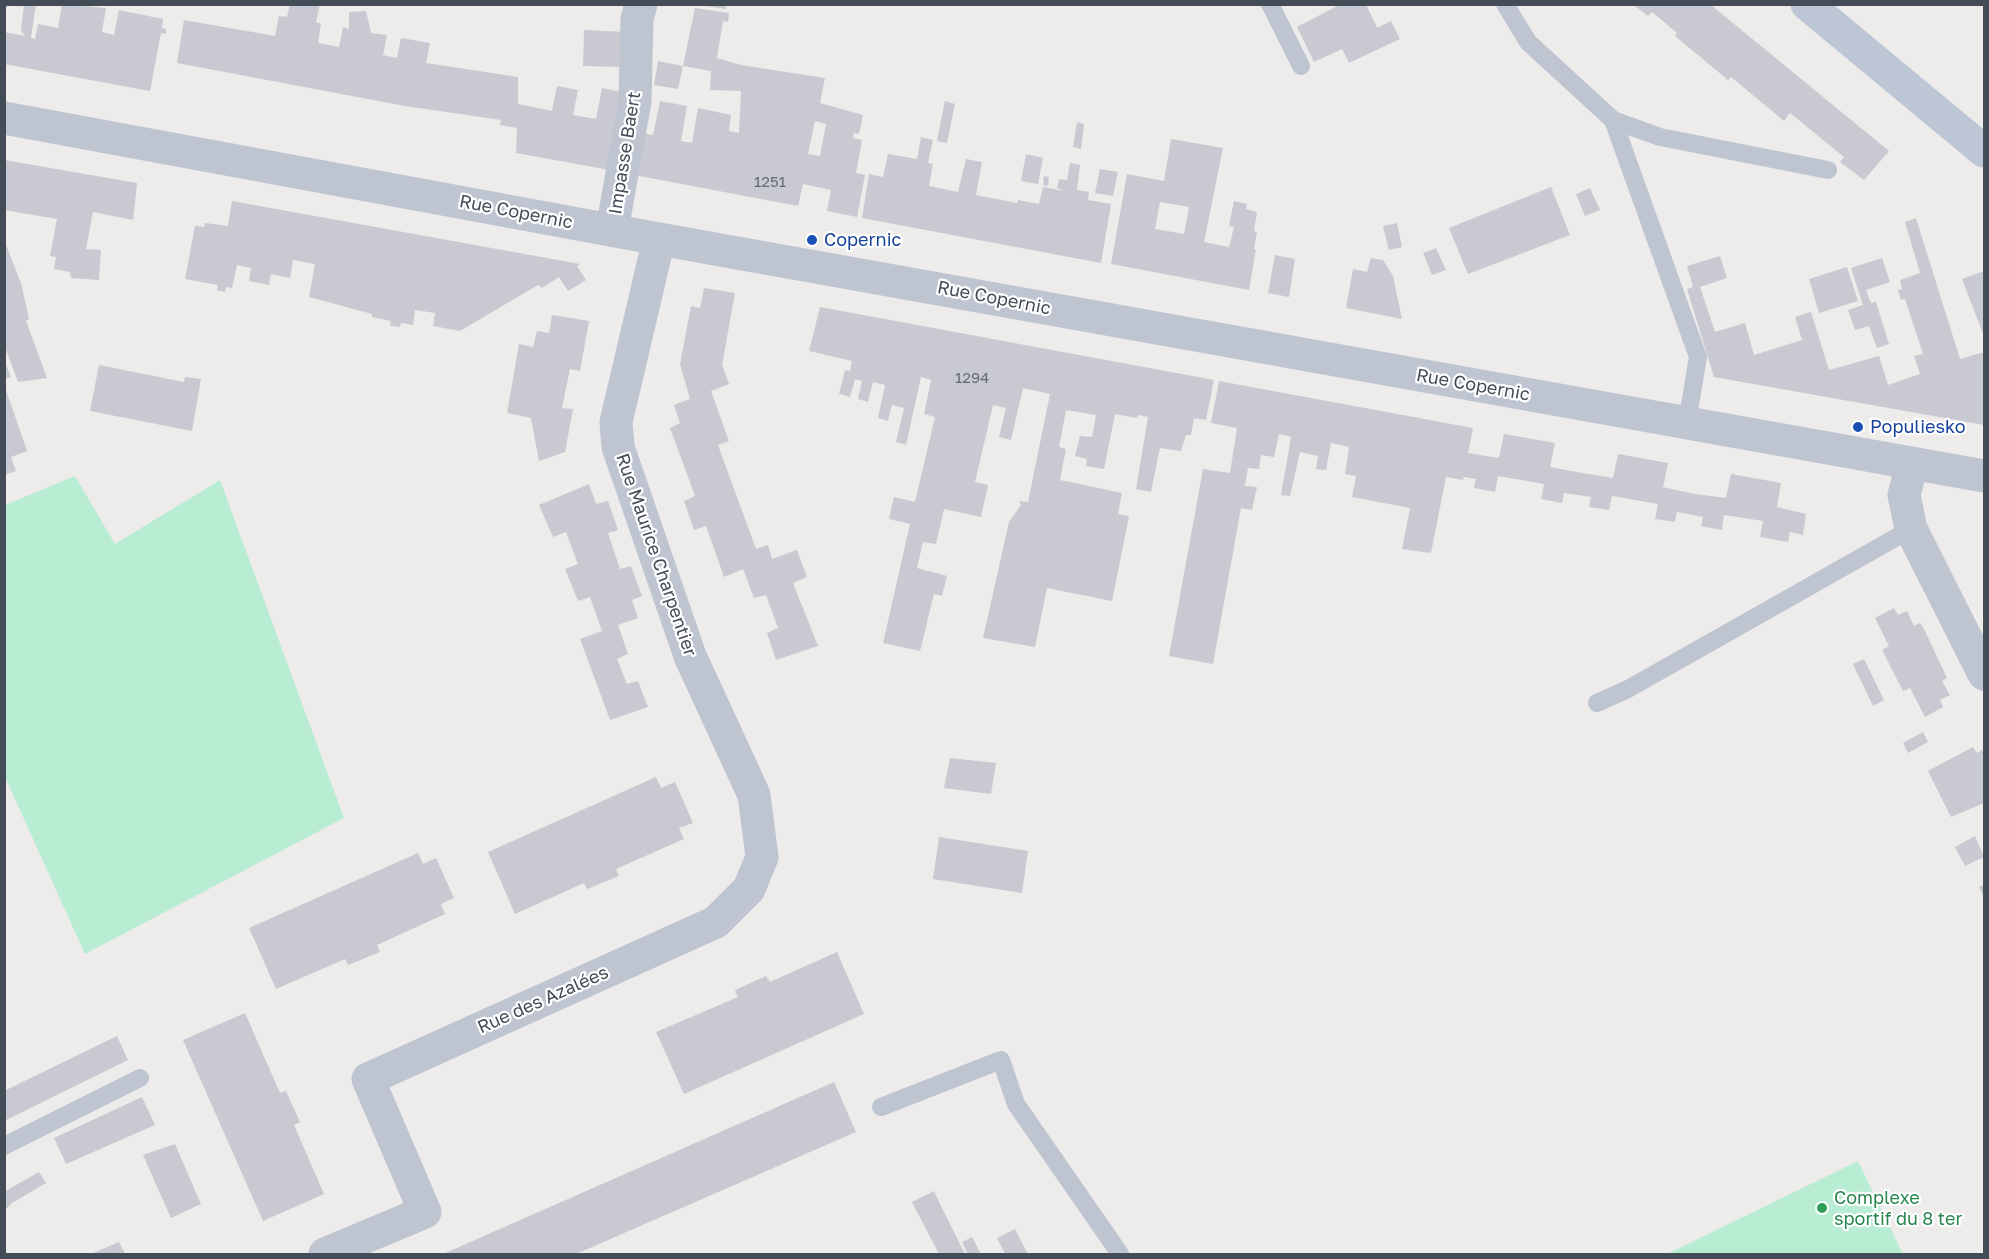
<!DOCTYPE html>
<meta charset="utf-8">
<style>
body{margin:0}
#map{position:relative;width:1989px;height:1259px;overflow:hidden;background:#eeebeb;font-family:"Golos Text",sans-serif}
canvas{display:block}
.frame{position:absolute;inset:0;border:6px solid #444c58;pointer-events:none}
</style>
<div id="map">
<canvas width="1989" height="1259"></canvas>
<div class="frame"></div>
</div>
<script>
const g = document.querySelector('canvas').getContext('2d');
g.lineJoin = 'round';
function paint(path, color) {
  g.fillStyle = color;
  g.fill(path, 'evenodd');
}
function trace(path, color, width, dash) {
  g.strokeStyle = color;
  g.lineWidth = width;
  g.lineCap = dash ? 'butt' : 'round';
  g.setLineDash(dash || []);
  g.stroke(path);
}
function write(font, color, halo, rows, align = 'center') {
  g.font = font + ' "Golos Text",sans-serif';
  g.lineWidth = 4.5;
  g.setLineDash([]);
  g.textBaseline = 'middle';
  g.strokeStyle = halo;
  g.fillStyle = color;
  for (const [text, x, y, turn = 0] of rows) {
    g.save();
    g.translate(x, y);
    g.rotate((+turn || 0) * Math.PI / 180);
    g.textAlign = isNaN(turn) ? turn : align;
    if (halo) g.strokeText(text, 0, 0);
    g.fillText(text, 0, 0);
    g.restore();
  }
}
const green = new Path2D(`
 M75 476 115 544 220 480 344 818 85 954 5 777V505Z
 M1858 1161 1903 1254H1667Z`);
const building = new Path2D(`
 M24 4H36L31 38 35 39 38 24 58 28 62 4 106 8 102 32 114 35 119 10 163 19 162 28 166 29V34L161 33 150 91 4 64V32L25 36 21 30Z
 M290 4H320L316 22 321 24 318 43 339 47 343 27 349 29V12L366 11 371 33 387 35 383 55 397 58 401 38 430 43 426 63 518 77V104L552 111 557 86 578 90 573 115 596 119 602 88 622 92 610 170 516 153 517 128 500 125 501 120 405 106 177 63 184 20 275 36 279 16 287 17Z
 M705 4H726V9L705 6Z
 M1341 4H1366L1377 28 1391 21 1400 39 1349 63 1342 49 1314 62 1297 27Z
 M1634 5H1711L1889 151 1864 180 1840 162 1844 157 1790 113 1784 121 1731 77 1728 80 1675 36 1677 33 1652 12 1648 16Z
 M695 8 729 13 728 22 723 21 717 58 741 65 825 78 820 103 863 115 859 134 854 133 853 138 862 140 856 173 865 175 857 217 827 211 831 190 803 184 798 206 634 175 642 133 653 135 660 101 687 106 681 141 692 143 698 108 731 115 729 131 739 133 741 91 710 90 711 71 683 66ZM815 121 826 124 820 156 808 154Z
 M584 30 625 32 623 67 583 66Z
 M658 61 683 66 678 89 654 85Z
 M945 101 955 104 947 143 937 141Z
 M1077 122 1084 124 1081 149 1073 147Z
 M921 137 933 140 928 163 933 164 929 186 958 192 966 159 982 162 976 195 1017 203 1018 200 1039 204 1043 187 1065 191 1057 188 1059 179 1067 180 1070 163 1080 165 1077 190 1089 192 1088 200 1111 204 1101 263 862 218 869 174 883 177 888 154 917 159Z
 M1171 139 1223 148 1204 242 1229 247 1234 227 1229 226 1234 201 1247 204 1246 209 1257 212 1254 231 1257 232 1254 249H1256L1249 290 1111 264 1127 174 1164 181ZM1160 202 1189 207 1184 234 1155 229Z
 M1026 154 1043 158 1038 184 1021 181Z
 M4 160 137 183 133 220 93 212 86 249 101 250 99 280 71 278 70 272 54 269 56 257 50 256 57 219 4 210Z
 M1100 169 1118 172 1113 196 1095 193Z
 M1044 176 1049 177 1048 186 1043 185Z
 M1551 187 1570 235 1468 274 1449 228Z
 M1590 188 1600 210 1585 216 1576 194Z
 M232 201 580 264 577 266 586 280 568 291 559 277 542 288 538 285 460 331 433 326 435 313 415 310 413 325 401 323 400 327 390 326 391 321 372 317V314L309 297 315 264 293 260 290 278 271 274 269 285 249 281 251 268 237 265 232 288 226 287 225 292 217 290 218 285 185 279 195 226 204 227 205 223 228 226Z
 M1916 218 1960 359 1984 352V425L1714 377 1687 289 1693 287 1687 266 1720 256 1727 278 1700 287 1715 332 1745 323 1754 355 1802 340 1795 317 1811 312 1829 370 1879 356 1888 385 1920 374 1914 356 1923 354 1905 299 1901 300 1898 290 1902 289 1900 280 1920 273 1905 222Z
 M1397 223 1402 247 1389 250 1383 226Z
 M4 240 21 283 29 319 26 321 47 378 18 382 4 344Z
 M1436 248 1446 270 1432 275 1423 253Z
 M1275 255 1295 259 1289 297 1268 293Z
 M1371 258 1383 260 1393 276 1402 319 1346 308 1353 269 1367 272Z
 M1882 258 1890 282 1866 290 1871 303 1876 302 1889 344 1877 348 1869 326 1855 330 1848 310 1863 305 1851 268Z
 M1847 267 1858 301 1819 313 1809 279Z
 M1984 271V336L1962 279Z
 M704 288 735 293 722 365 729 384 711 391 729 441 718 445 756 549 768 545 772 559 797 550 807 577 793 583 818 646 776 660 767 633 778 628 766 595 754 598 743 569 724 577 706 526 694 530 684 501 695 496 670 428 680 423 674 405 690 399 680 364 691 306 700 308Z
 M820 307 1214 380 1206 420 1194 418 1191 435H1186L1181 451 1160 448 1151 492 1136 489 1148 417 1138 415 1137 418 1115 414 1104 469 1086 466 1087 459 1075 456 1080 436 1092 437 1096 415 1066 410 1059 447 1066 449 1060 480 1122 493 1118 514 1129 516 1112 601 1047 588 1035 647 983 638 1009 522 1021 505 1019 501 1028 502 1050 394 1023 388 1011 440 999 437 1006 408 993 405 975 482 988 485 981 517 944 509 936 544 923 542 917 568 947 576 942 596 934 594 920 651 883 643 910 524 889 519 894 497 915 502 935 417 924 414 931 380 921 377 906 445 896 442 904 408 892 405 888 421 878 418 885 385 873 382 868 402 858 399 862 381 855 379 850 397 839 394 845 370 850 371 852 361 809 351Z
 M552 315 589 321 580 371 570 369 562 408 573 409 565 452 539 461 531 418 507 413 519 344 533 347 537 331 549 333Z
 M4 359 11 377 4 379Z
 M99 365 184 382 185 377 201 379 192 431 90 411Z
 M1219 381 1473 428 1468 453 1499 458 1504 434 1555 443 1550 467 1582 473 1613 478 1618 454 1668 463 1663 487 1695 494 1726 498 1731 474 1781 483 1777 507 1806 514 1803 535 1790 532 1788 542 1760 537 1763 521 1724 515 1722 530 1701 526 1703 517 1698 516 1677 512 1675 522 1655 519 1658 504 1612 496 1609 510 1589 507 1591 497 1564 493 1562 503 1541 499 1544 484 1498 476 1495 492 1474 488 1476 479 1464 477 1463 480 1446 477 1431 553 1402 549 1410 508 1352 497 1356 476 1345 474 1349 447 1331 443 1326 470 1316 469 1318 456 1300 452 1290 496 1281 495 1291 437 1279 434 1274 457 1261 455 1259 469 1248 468 1245 486 1257 487 1252 510 1241 508 1213 664 1169 656 1203 469 1230 473 1237 428 1211 423Z
 M4 384 27 451 11 457 16 471 4 475Z
 M589 484 596 504 608 501 618 530 608 533 620 569 631 566 642 596 632 600 638 618 618 625 628 654 617 659 627 684 638 681 648 707 610 720 580 639 602 631 590 597 578 601 565 569 578 564 566 532 553 537 539 505Z
 M1894 608 1898 615 1907 611 1914 626 1920 623 1924 629 1947 678 1942 681 1950 695 1940 700 1943 707 1925 717 1910 688 1903 691 1882 650 1889 646 1875 618Z
 M1864 659 1884 700 1873 706 1853 664Z
 M1923 732 1928 742 1908 753 1903 743Z
 M1973 747 1977 753 1984 749V803L1951 817 1928 771Z
 M950 758 996 763 991 794 944 788Z
 M656 777 661 788 675 782 693 823 679 828 684 839 616 869 619 876 587 889 584 883 515 914 488 852Z
 M1975 836 1984 857 1965 866 1955 847Z
 M939 837 1028 851 1022 893 933 879Z
 M418 853 423 864 436 858 454 898 441 904 445 914 377 945 380 952 348 965 345 959 276 989 249 928Z
 M1984 885V898L1979 887Z
 M837 952 864 1014 684 1094 656 1032 738 997 735 990 766 976 770 982Z
 M245 1013 280 1093 286 1091 300 1122 294 1125 324 1194 263 1221 183 1040Z
 M117 1036 128 1060 4 1121V1091Z
 M834 1082 856 1132 576 1254H443Z
 M142 1097 155 1125 66 1164 54 1138Z
 M175 1144 201 1204 171 1218 143 1155Z
 M39 1172 46 1183 12 1203 4 1211V1192Z
 M934 1191 942 1208 965 1254H939L914 1206 912 1202Z
 M1015 1229 1028 1254H1005L997 1238Z
 M972 1237 981 1254H968L962 1242Z
 M119 1242 125 1254H91Z`);
const path = new Path2D(`
 M4 6 7 4`);
const service = new Path2D(`
 M1270 4 1301 66
 M1505 4 1528 42 1613 120 1698 357 1687 423
 M1613 120 1660 137 1828 170
 M1597 703 1628 689 1911 529
 M881 1107 1001 1060 1016 1104 1120 1254
 M4 1146 140 1078`);
const minor = new Path2D(`
 M612 230 635 101 637 19 641 4
 M1912 464 1904 495 1911 529 1984 674
 M325 1254 425 1212 368 1079 716 922 749 889 762 857 754 795 690 656 618 447 616 422 659 239`);
const tertiary = new Path2D(`
 M4 118 659 239 1984 476`);
const secondary = new Path2D(`
 M1807 4 1984 151`);
const markers = [
 [812,240,6,"#1a4fb4"],
 [1858,427,6,"#1a4fb4"],
 [1822,1208,6,"#2e9e5b"]
];
const numberNames = [
 ["1251",770,182],
 ["1294",972,378]
];
const streetNames = [
 ["Impasse Baert",625,153,-81],
 ["Rue Copernic",516,212,11],
 ["Rue Copernic",994,298,11],
 ["Rue Copernic",1473,385,10],
 ["Rue Maurice Charpentier",656,555,71],
 ["Rue des Azalées",543,1000,-24]
];
const transitNames = [
 ["Copernic",824,240],
 ["Populiesko",1870,427]
];
const leisureNames = [
 ["Complexe",1834,1198],
 ["sportif du 8 ter",1834,1219]
];
paint(green, '#b8edd3');
paint(building, '#c8c9d1');
trace(path, '#71caa8', 4, [4.5, 3]);
trace(service, '#bec5d1', 18);
trace(minor, '#bec5d1', 33);
trace(tertiary, '#bec5d1', 33);
trace(secondary, '#bdc6d5', 33);
for (const [x, y, r, color] of markers) {
  const dot = new Path2D();
  dot.arc(x, y, r, 0, 2 * Math.PI);
  g.fillStyle = color;
  g.fill(dot);
  trace(dot, '#fff', 2);
}
write('15px', '#656b76', null, numberNames);
write('18px', '#444c58', '#fff', streetNames);
write('18px', '#164399', '#fff', transitNames, 'left');
write('18px', '#27864d', '#fff', leisureNames, 'left');
</script>
